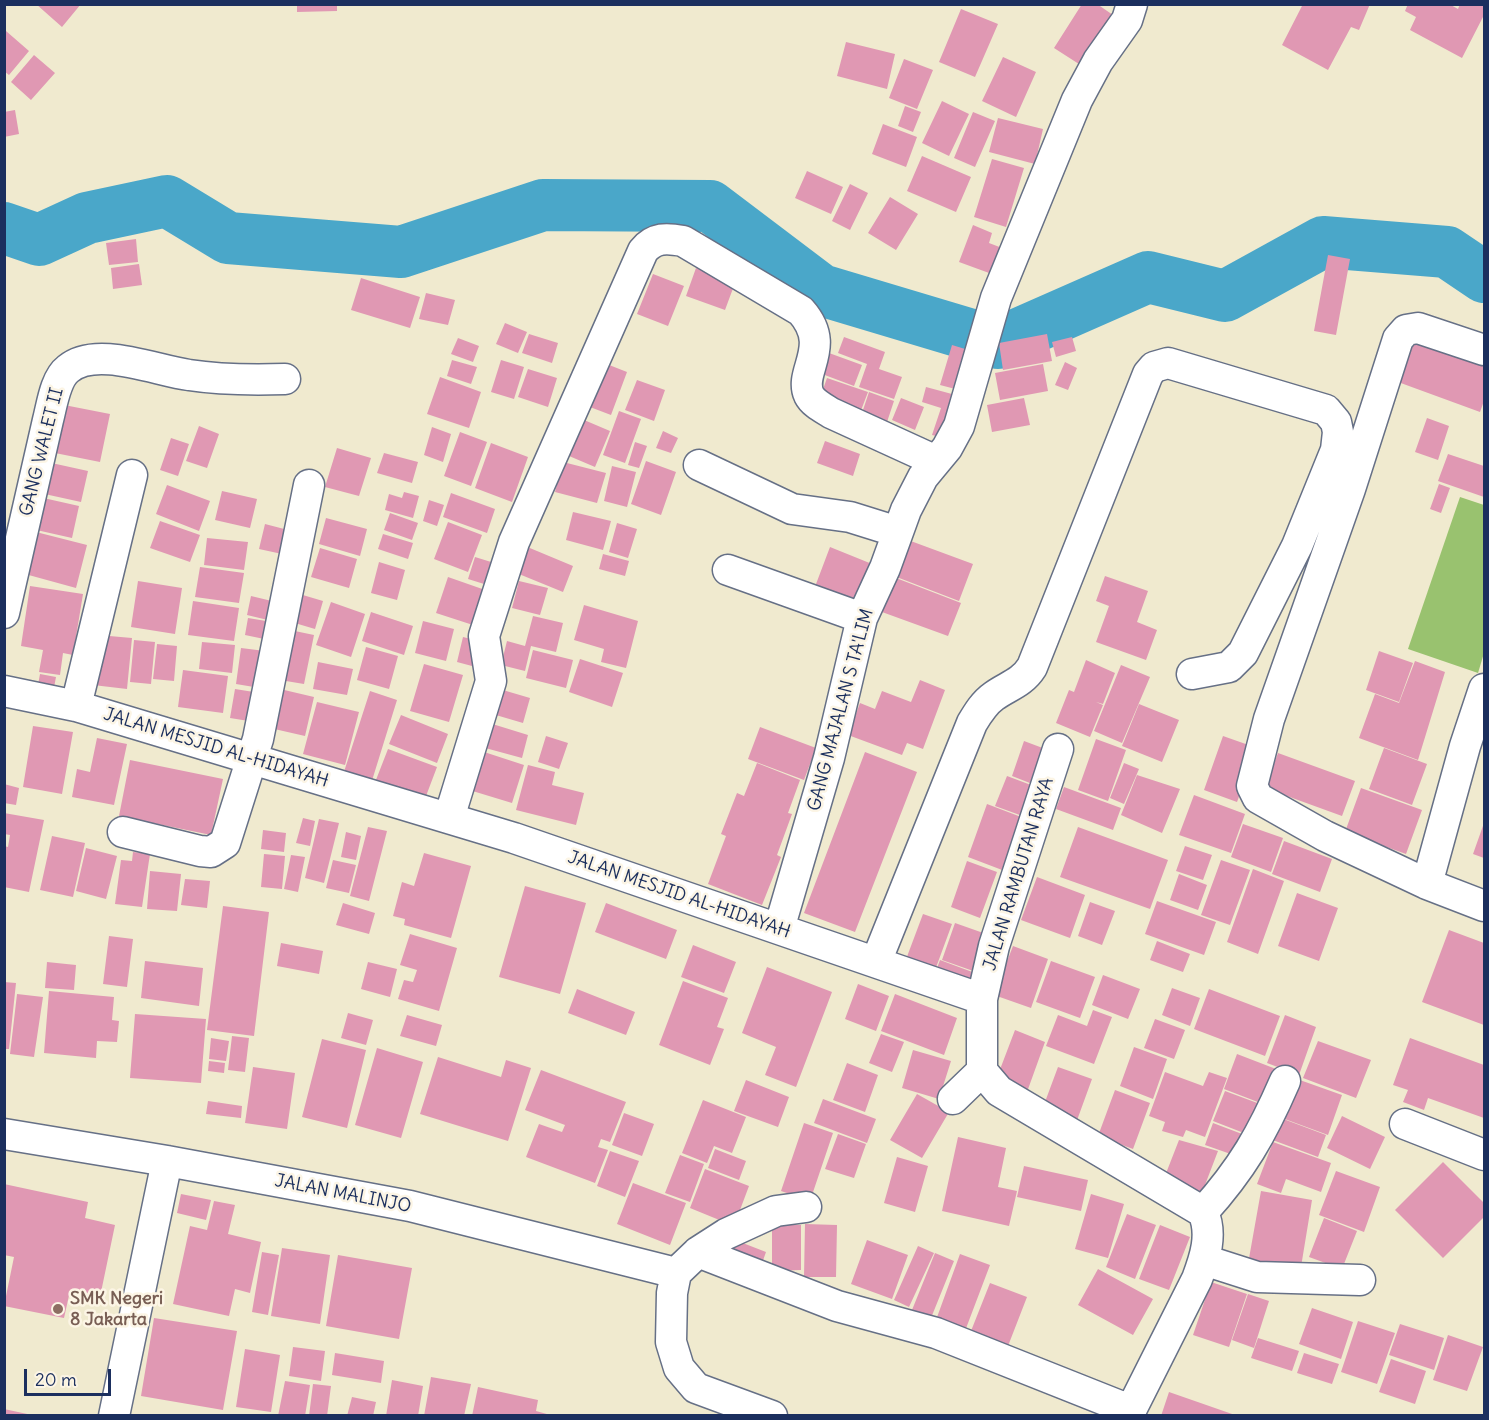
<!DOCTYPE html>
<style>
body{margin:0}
#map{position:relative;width:1489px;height:1420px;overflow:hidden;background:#f0eacf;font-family:Delius,sans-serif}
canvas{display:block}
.frame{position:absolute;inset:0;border:6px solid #1b2f5e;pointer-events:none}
.scale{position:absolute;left:24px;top:1369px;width:87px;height:27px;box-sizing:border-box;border:3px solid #1b2f5e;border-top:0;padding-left:8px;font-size:18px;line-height:21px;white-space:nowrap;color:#1b2f5e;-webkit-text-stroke:4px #fcf5e5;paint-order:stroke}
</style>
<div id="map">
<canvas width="1489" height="1420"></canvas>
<div class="frame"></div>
<div class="scale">20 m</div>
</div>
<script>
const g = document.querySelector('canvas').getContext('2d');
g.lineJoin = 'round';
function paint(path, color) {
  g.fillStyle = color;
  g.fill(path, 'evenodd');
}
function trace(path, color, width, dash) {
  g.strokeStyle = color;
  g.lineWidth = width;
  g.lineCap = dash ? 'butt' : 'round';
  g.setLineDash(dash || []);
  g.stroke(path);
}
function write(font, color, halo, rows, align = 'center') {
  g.font = font + ' Delius,sans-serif';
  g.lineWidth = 5;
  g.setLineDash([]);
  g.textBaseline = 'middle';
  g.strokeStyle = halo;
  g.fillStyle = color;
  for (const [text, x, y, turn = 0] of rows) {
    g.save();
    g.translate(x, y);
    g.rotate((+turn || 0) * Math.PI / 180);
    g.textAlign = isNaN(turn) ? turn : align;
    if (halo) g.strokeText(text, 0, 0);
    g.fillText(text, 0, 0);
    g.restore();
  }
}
const green = new Path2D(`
 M1460 497 1484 505V653L1478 673 1408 649Z`);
const river = new Path2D(`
 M4 228 39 240 87 218 167 201 228 238 401 252 543 205 710 206 821 290 998 343 1148 277 1225 296 1323 242 1447 252 1484 277`);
const building = new Path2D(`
 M36 4H81L62 27Z
 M297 4H337V11L297 12Z
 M1082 4H1097L1113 15 1082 66 1054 48Z
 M1303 4H1370L1359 30 1351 27 1328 70 1282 45Z
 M1408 4H1449L1458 9 1460 4H1484V15L1462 58 1410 30 1416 17 1405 11Z
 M961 9 998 24 975 77 939 62Z
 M6 31 29 51 9 75 4 71Z
 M846 42 895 54 887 89 837 76Z
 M34 55 55 73 31 100 11 82Z
 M1003 57 1036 72 1016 117 982 101Z
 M904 59 933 70 917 109 889 98Z
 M942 101 969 114 949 156 922 143Z
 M905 106 921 112 913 132 898 126Z
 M15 110 19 134 4 137V112Z
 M973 112 995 121 975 167 954 158Z
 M998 118 1043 129 1035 164 989 152Z
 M883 124 917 137 906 167 872 154Z
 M922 156 971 177 956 212 907 191Z
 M992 159 1024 168 1006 227 974 217Z
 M807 171 843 187 831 214 795 198Z
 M850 184 868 193 850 230 832 221Z
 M890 197 918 214 896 250 868 233Z
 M973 225 992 233 989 243 1010 251 1000 277 959 262Z
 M136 239 138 262 109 265 106 243Z
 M1328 255 1350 259 1336 335 1314 331Z
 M139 264 142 285 113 289 111 268Z
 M696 268 735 283 725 310 686 296Z
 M653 274 684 286 668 326 637 314Z
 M361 278 420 297 410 328 351 310Z
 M426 293 455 300 448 325 419 319Z
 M505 323 527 332 518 353 496 344Z
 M529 334 558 343 552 363 522 353Z
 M1047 334 1052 361 1003 370 999 343Z
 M1415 335 1484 361V401L1480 412 1398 382Z
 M844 337 885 352 879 369 902 377 894 399 859 387 867 364 838 353Z
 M1072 337 1076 351 1056 357 1052 342Z
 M458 338 479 346 473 362 451 354Z
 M952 345 975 352 963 391 940 385Z
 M829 353 862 365 854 386 822 374Z
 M452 360 477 367 471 384 447 376Z
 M501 360 524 367 514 399 491 392Z
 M599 361 627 372 611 415 582 404Z
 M1065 362 1077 368 1068 390 1055 385Z
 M1043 364 1048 391 1000 400 995 373Z
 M528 369 557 378 548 407 518 397Z
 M440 377 481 392 469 428 427 414Z
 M827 378 868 392 860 413 820 398Z
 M637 380 665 390 654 421 625 410Z
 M926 387 963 397 948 439 932 435 941 408 922 402Z
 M869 392 894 401 887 422 862 413Z
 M901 398 924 407 915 430 892 420Z
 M1024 398 1030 425 992 432 987 405Z
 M59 404 110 414 100 462 50 452Z
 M619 411 641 419 625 463 603 455Z
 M577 417 610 431 595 467 562 453Z
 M1427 418 1449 426 1438 460 1415 452Z
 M199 426 219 434 207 468 186 461Z
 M432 427 451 434 443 462 424 455Z
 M663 431 678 438 671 453 656 448Z
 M460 432 487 442 471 486 444 476Z
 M171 438 189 444 178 476 160 470Z
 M825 441 860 454 853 476 817 463Z
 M635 442 647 446 639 468 628 465Z
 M491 443 528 457 512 502 475 488Z
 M337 448 371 458 359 496 325 487Z
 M384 453 418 462 412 483 377 473Z
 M1448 454 1484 466V497L1438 481Z
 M646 461 676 472 661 515 631 504Z
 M47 462 88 471 81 502 40 493Z
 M563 462 606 473 597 503 555 492Z
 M612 466 636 472 627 507 604 501Z
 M1439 484 1450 488 1441 513 1430 509Z
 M167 485 210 501 199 531 156 514Z
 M222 491 257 499 250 528 215 520Z
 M404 492 419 496 413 518 385 510 389 494 402 498Z
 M451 493 495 509 487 533 443 517Z
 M39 497 79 506 72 538 32 529Z
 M429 500 444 505 437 526 423 521Z
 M573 512 611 521 603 550 566 540Z
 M390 513 418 523 412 540 384 530Z
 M326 518 367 529 360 556 319 544Z
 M160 521 200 535 190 562 150 548Z
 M448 522 482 535 468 572 434 559Z
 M617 523 637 529 628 558 609 552Z
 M265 524 288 530 282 554 259 549Z
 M36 532 87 545 76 588 25 574Z
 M383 534 413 543 408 559 378 549Z
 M207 538 248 542 244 570 204 565Z
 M908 540 973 564 959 601 894 576Z
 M525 546 573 566 563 592 514 572Z
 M830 547 877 566 860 610 813 592Z
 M320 548 357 559 349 588 311 577Z
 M603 554 629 561 625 576 599 569Z
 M475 557 504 566 497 588 468 579Z
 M379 562 405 570 397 600 371 593Z
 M200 567 244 573 239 603 195 597Z
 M1105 576 1148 591 1137 622 1157 630 1146 660 1096 642 1109 606 1096 601Z
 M448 577 488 591 476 626 436 613Z
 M896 578 961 603 948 636 882 612Z
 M138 581 182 588 175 634 131 627Z
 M519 581 548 588 540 615 512 608Z
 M30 586 83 594 73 655 63 653 60 675 39 672 43 650 21 646Z
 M296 593 323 601 315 629 288 621Z
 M251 596 276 602 272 621 247 615Z
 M193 601 239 608 234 641 188 635Z
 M331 602 365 614 351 657 316 645Z
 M584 605 638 621 626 668 601 662 604 649 574 640Z
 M371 612 413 626 404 655 362 641Z
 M533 616 563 623 556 652 531 646 525 671 501 665 507 641 525 646Z
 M248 618 272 622 269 640 245 635Z
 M423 621 454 629 446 661 415 653Z
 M290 630 314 635 304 684 280 680Z
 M98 635 132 638 127 689 93 685Z
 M463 637 479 641 472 666 457 662Z
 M134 640 155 642 151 684 130 682Z
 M202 642 235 645 232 673 199 669Z
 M157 644 177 646 174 681 153 679Z
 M366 647 398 656 389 689 357 680Z
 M241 648 265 651 260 688 236 684Z
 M533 650 573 660 566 688 526 678Z
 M1379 651 1413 663 1399 702 1366 690Z
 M580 659 623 673 612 707 569 692Z
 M1086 660 1115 673 1103 704 1096 702 1103 705 1090 737 1056 723 1069 690 1074 692Z
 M1415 661 1445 672 1418 760 1359 738 1375 694 1399 703Z
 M318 662 353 669 347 695 313 689Z
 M424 664 463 675 449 722 410 711Z
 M1121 665 1150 677 1122 743 1094 731Z
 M183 670 228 676 223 713 178 707Z
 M40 674 56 677 52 698 36 696Z
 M920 680 945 690 923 749 907 743 902 755 848 735 860 703 875 709 882 691 911 702Z
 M496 688 530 698 523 723 489 713Z
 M235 689 260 693 255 722 230 718Z
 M280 689 314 697 305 736 270 728Z
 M370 691 397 700 370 787 342 778Z
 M317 702 359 712 345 765 303 754Z
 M1139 704 1179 720 1162 762 1122 746Z
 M401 715 448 734 437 763 389 744Z
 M486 722 528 735 522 758 478 746Z
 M33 726 73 732 62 794 23 787Z
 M760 727 816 748 804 780 748 759Z
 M546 736 568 743 559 769 538 762Z
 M1223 736 1257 748 1237 802 1204 790Z
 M97 738 127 744 114 805 72 797 77 769 90 772Z
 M1096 739 1126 750 1108 801 1078 790Z
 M1024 741 1048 750 1035 785 1012 776Z
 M1384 748 1427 764 1412 805 1369 789Z
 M388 749 437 767 423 804 374 785Z
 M478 750 524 765 512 803 466 789Z
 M865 752 917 772 855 932 804 913Z
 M1278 753 1355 781 1342 816 1265 788Z
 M130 760 223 779 211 835 119 816Z
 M757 763 800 780 788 813 792 814 777 855 781 857 762 905 708 884 726 836 721 834 737 793 744 796Z
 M1124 763 1139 769 1124 804 1110 798Z
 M528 765 555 772 552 785 584 793 576 825 516 810Z
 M1137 775 1180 789 1162 833 1121 815Z
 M1007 776 1039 788 1028 818 995 806Z
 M4 784 19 788 16 805 4 803Z
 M1064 787 1121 808 1113 830 1056 809Z
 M1361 788 1422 810 1406 854 1345 832Z
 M1194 795 1245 814 1231 853 1179 835Z
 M987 804 1029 820 1010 873 968 857Z
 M4 813 44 820 29 892 4 887V846L8 847 10 835 4 834Z
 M303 818 315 821 310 846 296 843Z
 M319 819 339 823 324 883 305 878Z
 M1484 823V858L1473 854Z
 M1243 824 1283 838 1271 872 1231 857Z
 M368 827 387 831 369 901 350 896Z
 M1078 827 1168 860 1150 909 1060 877Z
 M263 830 286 833 284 852 261 849Z
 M346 832 361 836 356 860 341 857Z
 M52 836 85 843 73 897 40 890Z
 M1284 841 1332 859 1320 892 1272 874Z
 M1185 846 1212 855 1203 880 1176 871Z
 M86 848 117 856 106 899 76 891Z
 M133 852 150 854 142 907 115 904 121 860 132 861Z
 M424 853 471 866 451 938 404 925 405 919 393 916 402 882 414 886Z
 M264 854 285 856 282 889 261 887Z
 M291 855 305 857 298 892 284 889Z
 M333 860 356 865 349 893 326 888Z
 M1221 860 1250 870 1230 925 1201 915Z
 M967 861 997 872 980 918 951 907Z
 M1253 869 1284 881 1258 954 1227 942Z
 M150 871 181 874 177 911 147 909Z
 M1179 874 1207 885 1198 910 1170 900Z
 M1037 877 1085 895 1070 938 1021 920Z
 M185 879 210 881 207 908 181 905Z
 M525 886 586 903 560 994 499 977Z
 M1297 893 1338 908 1319 961 1278 946Z
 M1157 901 1216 922 1204 955 1145 934Z
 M1090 902 1115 911 1102 945 1078 936Z
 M343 903 375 913 369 934 336 925Z
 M606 903 677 930 666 959 595 932Z
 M223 906 269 912 254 1036 207 1030Z
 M923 914 952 924 934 973 905 962Z
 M955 923 989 935 976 972 942 960Z
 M1449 930 1484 943V1025L1422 1002Z
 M410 934 457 948 439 1011 398 999 404 980 413 982 417 970 400 965Z
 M109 936 133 939 127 987 103 984Z
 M1157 941 1190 954 1183 972 1150 960Z
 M281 943 323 951 319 974 277 966Z
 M693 945 736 962 724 993 681 977Z
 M1013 946 1048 959 1031 1008 994 995Z
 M940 960 975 973 968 991 933 979Z
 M145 961 203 968 199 1006 141 998Z
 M1051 961 1095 977 1080 1018 1036 1002Z
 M47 962 76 965 74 990 45 988Z
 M368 962 397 969 390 997 361 989Z
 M767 967 832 992 796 1087 765 1075 776 1047 742 1033Z
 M1103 975 1140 989 1128 1019 1092 1005Z
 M683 981 728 998 717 1027 724 1029 710 1065 659 1045Z
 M4 982 16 983 9 1049H4Z
 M858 984 889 996 876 1031 845 1019Z
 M1172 988 1200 998 1190 1026 1162 1015Z
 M577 989 635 1012 626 1035 568 1013Z
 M1209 989 1280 1016 1265 1056 1194 1029Z
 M49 991 114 997 112 1020 119 1021 117 1042 97 1041 96 1058 44 1053Z
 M17 994 43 997 34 1057 10 1054Z
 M895 994 957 1018 944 1055 881 1031Z
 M1093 1010 1112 1017 1094 1064 1046 1046 1058 1015 1087 1026Z
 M348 1013 373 1020 366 1045 341 1038Z
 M135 1014 206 1019 201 1083 130 1078Z
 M407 1015 442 1025 436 1046 400 1036Z
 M1285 1015 1316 1027 1299 1075 1267 1063Z
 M1155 1019 1185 1030 1174 1059 1144 1048Z
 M1015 1030 1045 1042 1027 1092 996 1080Z
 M881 1034 904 1042 892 1072 869 1063Z
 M232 1036 249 1038 245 1072 228 1070Z
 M211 1038 229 1041 226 1061 209 1059Z
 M1410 1038 1484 1065V1118L1428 1098 1424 1110 1403 1102 1408 1090 1393 1085Z
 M322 1039 366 1050 347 1128 302 1117Z
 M1318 1041 1371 1060 1356 1098 1303 1078Z
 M1134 1047 1167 1059 1153 1099 1120 1086Z
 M377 1048 423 1062 401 1138 355 1125Z
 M913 1050 951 1061 939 1099 902 1088Z
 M1237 1054 1276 1069 1263 1104 1224 1089Z
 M438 1057 501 1077 506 1060 531 1068 508 1141 420 1114Z
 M209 1061 225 1063 224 1073 208 1071Z
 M847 1063 878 1075 865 1112 833 1100Z
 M253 1067 295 1073 287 1129 245 1123Z
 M1058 1067 1092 1079 1076 1123 1042 1110Z
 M541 1070 626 1102 610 1142 601 1139 598 1147 608 1150 595 1183 526 1157 539 1124 562 1132 565 1125 525 1110Z
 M1165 1072 1203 1086 1209 1072 1227 1078 1205 1137 1186 1130 1183 1137 1162 1131 1165 1122 1149 1116Z
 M1297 1079 1342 1095 1328 1135 1282 1118Z
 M746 1080 789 1097 778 1127 734 1111Z
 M1115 1090 1150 1103 1133 1149 1098 1136Z
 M1225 1091 1260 1104 1249 1135 1213 1121Z
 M917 1094 949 1112 922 1158 890 1140Z
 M823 1099 876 1119 867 1143 814 1123Z
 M703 1100 746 1117 732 1153 714 1146 707 1163 682 1153Z
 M208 1101 242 1106 241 1118 206 1114Z
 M624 1113 654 1124 642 1156 612 1145Z
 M1342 1116 1385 1137 1370 1169 1327 1148Z
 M1278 1117 1326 1135 1318 1157 1270 1139Z
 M804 1123 833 1133 810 1201 781 1191Z
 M1213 1123 1250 1137 1242 1158 1205 1145Z
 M838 1134 866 1144 854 1178 825 1169Z
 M958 1137 1006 1148 998 1187 1017 1191 1009 1226 942 1211Z
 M1179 1140 1218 1151 1200 1198 1163 1181Z
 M1273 1142 1331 1163 1321 1192 1286 1179 1281 1193 1257 1184Z
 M715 1149 746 1161 739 1180 708 1168Z
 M610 1151 639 1161 625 1197 597 1186Z
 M680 1155 704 1164 690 1202 665 1193Z
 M897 1157 928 1166 915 1212 884 1203Z
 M1443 1162 1484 1203V1217L1443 1258 1395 1210Z
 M1024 1166 1088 1180 1081 1211 1017 1197Z
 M705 1169 749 1186 734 1226 690 1208Z
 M1336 1171 1380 1187 1364 1232 1319 1215Z
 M633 1183 686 1203 670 1245 617 1224Z
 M4 1184 88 1202 85 1218 115 1225 100 1297 70 1291 64 1318 4 1306 14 1257 4 1255Z
 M1261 1191 1312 1200 1300 1273 1248 1264Z
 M181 1194 211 1200 206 1220 177 1213Z
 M1091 1194 1124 1204 1108 1258 1075 1249Z
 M214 1201 235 1205 228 1234 261 1242 250 1293 235 1289 229 1316 173 1304 190 1226 207 1230Z
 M1127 1214 1156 1225 1135 1279 1106 1267Z
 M1324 1218 1357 1231 1342 1269 1309 1257Z
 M805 1224 837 1225 836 1277H804Z
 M772 1225H801V1270L772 1271Z
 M1160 1225 1190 1237 1169 1290 1139 1279Z
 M735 1240 766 1252 760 1269 729 1257Z
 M867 1240 908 1255 892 1299 851 1284Z
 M918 1246 934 1253 909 1307 894 1300Z
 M282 1248 330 1255 320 1324 271 1316Z
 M262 1252 279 1255 268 1315 252 1312Z
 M935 1253 954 1261 931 1318 912 1310Z
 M960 1254 990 1265 965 1331 936 1320Z
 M338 1255 412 1268 399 1339 326 1326Z
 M1098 1269 1153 1299 1133 1335 1078 1305Z
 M1211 1282 1247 1294 1229 1347 1193 1335Z
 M990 1283 1027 1297 1008 1346 971 1331Z
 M1248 1294 1269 1301 1254 1348 1232 1340Z
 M1312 1308 1353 1322 1341 1359 1299 1344Z
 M154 1318 237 1331 223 1410 141 1396Z
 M1358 1321 1395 1333 1377 1384 1341 1372Z
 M1400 1324 1444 1338 1434 1370 1389 1355Z
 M1448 1335 1483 1347 1467 1391 1433 1380Z
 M1258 1338 1299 1351 1292 1371 1251 1358Z
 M293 1347 325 1351 321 1381 289 1376Z
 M245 1349 280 1355 271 1412 236 1407Z
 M335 1353 384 1361 381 1383 332 1375Z
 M1304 1353 1339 1364 1332 1384 1297 1373Z
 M1391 1359 1426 1371 1415 1404 1379 1392Z
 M431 1377 471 1384 464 1416H424Z
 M392 1380 423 1386 418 1416H386Z
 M285 1381 310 1385 305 1416H278Z
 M313 1384 331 1386 327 1416H309Z
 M478 1387 538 1400 536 1411 554 1416H472Z
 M1169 1392 1235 1415V1416H1161Z
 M352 1397 376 1402 373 1416H347Z
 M4 1409 32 1415V1416H4Z`);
const minor = new Path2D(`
 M1484 350 1418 328 1406 330 1398 339 1350 489 1269 719 1252 786 1258 798 1325 836 1427 884 1484 906
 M699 465 792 509 850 517 898 532
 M728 570 862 618
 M4 613 48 420C52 405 55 379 68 369 96 345 157 371 189 375 221 380 253 380 285 379
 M4 691 76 706 514 838 982 999
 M76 706 132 475
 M1058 749 994 946 982 999V1071L999 1091 1203 1212C1213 1234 1205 1258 1197 1279L1128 1416
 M449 818 491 681 484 636 514 542 643 251C654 237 667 238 683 241L801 311C833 347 798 371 809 395 813 403 823 408 831 413L936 461
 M123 832 200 851 211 852 225 843 258 739 309 485
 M1427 884 1465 746 1484 689
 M779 929 829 758 862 618 885 568 906 510 923 477 947 448 959 426 996 298 1077 100 1098 61 1127 20 1132 4
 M876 962 972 723C978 713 984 703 994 696 1008 686 1022 683 1032 667L1148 374 1154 367 1168 363 1326 410 1336 422 1338 432 1336 450 1297 546 1243 653 1229 667 1192 674
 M953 1099 982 1071
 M1405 1124 1484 1155
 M4 1134 167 1161 410 1206 676 1273
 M1203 1212C1242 1169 1262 1134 1285 1081
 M698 1252 837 1306 936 1333 1130 1410
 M1204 1260 1257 1277 1360 1280
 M114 1416 167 1161
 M772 1416 696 1388 679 1368 671 1342 672 1293 676 1273 698 1252 726 1234 776 1211 806 1207`);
const markers = [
 [58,1309,6,"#8d6e63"]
];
const streetNames = [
 ["GANG WALET II",42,452,-76],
 ["GANG MAJALAN S TA'LIM",841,710,-75],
 ["JALAN MESJID AL-HIDAYAH",216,748,17],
 ["JALAN RAMBUTAN RAYA",1019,874,-73],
 ["JALAN MESJID AL-HIDAYAH",679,895,19],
 ["JALAN MALINJO",343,1194,11]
];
const educationNames = [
 ["SMK Negeri",70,1299],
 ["8 Jakarta",70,1320]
];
paint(green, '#99c26f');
trace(river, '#4aa7c9', 52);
paint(building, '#e098b3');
trace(minor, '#667086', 33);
trace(minor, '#fff', 30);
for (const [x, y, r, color] of markers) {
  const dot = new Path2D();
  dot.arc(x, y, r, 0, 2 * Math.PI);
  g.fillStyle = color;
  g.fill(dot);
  trace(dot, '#fcf5e5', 2);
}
write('18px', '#1b2f5e', '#fcf5e5', streetNames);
write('bold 18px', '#785e54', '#fcf5e5', educationNames, 'left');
</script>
